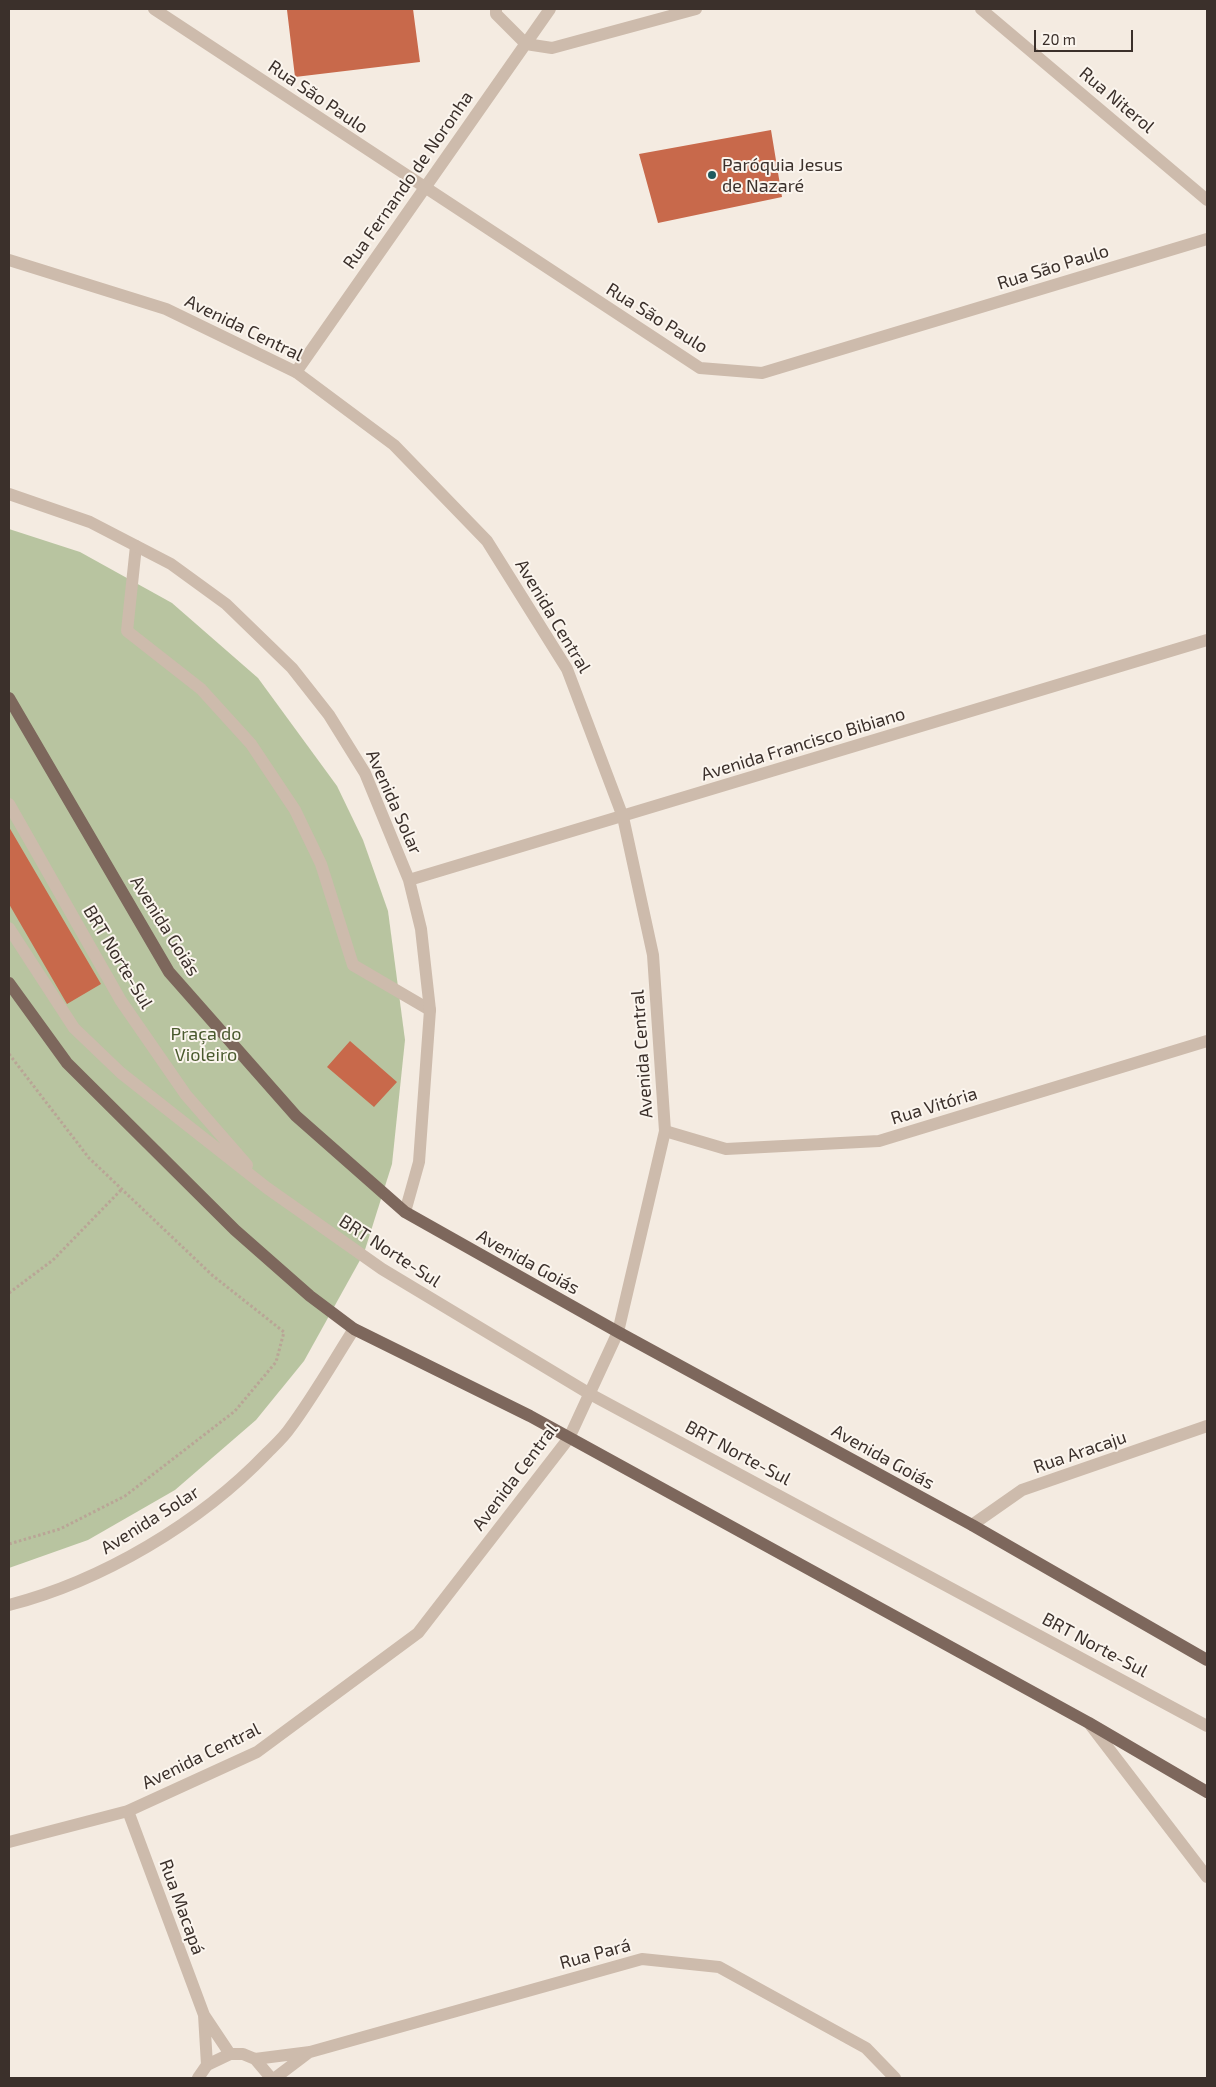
<!DOCTYPE html>
<meta charset="utf-8">
<style>
body{margin:0}
#map{position:relative;width:1216px;height:2087px;overflow:hidden;background:#f4ebe1;font-family:"Exo 2",sans-serif}
canvas{display:block}
.frame{position:absolute;inset:0;border:10px solid #3b302b;pointer-events:none}
.scale{position:absolute;left:1034px;top:30px;width:99px;height:22px;box-sizing:border-box;border:2px solid #3b302b;border-top:0;padding-left:6px;font-size:15px;line-height:18px;white-space:nowrap;color:#3b302b;-webkit-text-stroke:4px #fbf5ee;paint-order:stroke}
</style>
<div id="map">
<canvas width="1216" height="2087"></canvas>
<div class="frame"></div>
<div class="scale">20 m</div>
</div>
<script>
const g = document.querySelector('canvas').getContext('2d');
g.lineJoin = 'round';
function paint(path, color) {
  g.fillStyle = color;
  g.fill(path, 'evenodd');
}
function trace(path, color, width, dash) {
  g.strokeStyle = color;
  g.lineWidth = width;
  g.lineCap = dash ? 'butt' : 'round';
  g.setLineDash(dash || []);
  g.stroke(path);
}
function write(font, color, halo, rows, align = 'center') {
  g.font = font + ' "Exo 2",sans-serif';
  g.lineWidth = 4;
  g.setLineDash([]);
  g.textBaseline = 'middle';
  g.strokeStyle = halo;
  g.fillStyle = color;
  for (const [text, x, y, turn = 0] of rows) {
    g.save();
    g.translate(x, y);
    g.rotate((+turn || 0) * Math.PI / 180);
    g.textAlign = isNaN(turn) ? turn : align;
    if (halo) g.strokeText(text, 0, 0);
    g.fillText(text, 0, 0);
    g.restore();
  }
}
const green = new Path2D(`
 M9 529 80 552 172 603 258 678 337 786 363 840 388 911 405 1040 392 1164 364 1253 304 1361 256 1420 175 1490 88 1540 9 1568Z`);
const building = new Path2D(`
 M297 9H413L420 62 295 77 287 10Z
 M771 130 782 197 658 223 639 154Z
 M9 827 101 984 67 1004 9 904Z
 M350 1041 397 1082 374 1107 327 1067Z`);
const path = new Path2D(`
 M9 1054 89 1158 212 1275 284 1332 276 1362 235 1411 125 1496 60 1529 9 1544
 M9 1293 53 1260 121 1190`);
const service = new Path2D(`
 M136 546 127 631 201 689 251 744 295 810 321 864 353 965 430 1010
 M9 804 121 1001 186 1095 247 1165
 M9 928 74 1028 121 1073 267 1188 382 1269 590 1394 1207 1726`);
const minor = new Path2D(`
 M154 9 700 368 762 373 1207 239
 M496 9V14L526 44 552 48 696 9
 M981 9 1207 200
 M296 372 550 9
 M9 494 90 522 171 564 226 604 292 668 329 715 365 773 409 880 421 929 430 1010 419 1162 405 1212
 M409 880 1207 640
 M665 1131 726 1149 879 1141 1207 1041
 M972 1525 1022 1490 1207 1426
 M9 1605C102 1581 200 1523 267 1453 275 1445 284 1437 290 1428 313 1397 333 1362 354 1329
 M1089 1723 1207 1877
 M128 1811 204 2015 230 2054
 M204 2015 207 2065
 M255 2059 310 2052 642 1959 719 1967 866 2048 895 2078
 M198 2078 207 2065 230 2054H243L255 2059 271 2078
 M275 2078 308 2053`);
const tertiary = new Path2D(`
 M9 260 166 309 296 372 394 445 487 541 567 669 623 817 653 955 665 1131 618 1332 569 1438 418 1633 257 1752 128 1811 9 1842`);
const primary = new Path2D(`
 M9 698 169 972 296 1116 405 1212 618 1332 972 1525 1207 1660
 M9 983 67 1063 235 1230 310 1296 354 1329 530 1416 1089 1723 1207 1792`);
const markers = [
 [712,175,5,"#1f5a5e"]
];
const streetNames = [
 ["Rua São Paulo",318,97,34],
 ["Rua Niterol",1117,100,40],
 ["Rua Fernando de Noronha",408,180,-55],
 ["Rua São Paulo",1053,267,-17],
 ["Rua São Paulo",657,318,32],
 ["Avenida Central",244,328,26],
 ["Avenida Central",553,616,59],
 ["Avenida Francisco Bibiano",803,744,-17],
 ["Avenida Solar",394,802,66],
 ["Avenida Goiás",165,926,58],
 ["BRT Norte-Sul",118,957,59],
 ["Avenida Central",642,1054,-94],
 ["Rua Vitória",934,1106,-17],
 ["BRT Norte-Sul",390,1251,33],
 ["Avenida Goiás",528,1262,29],
 ["Rua Aracaju",1080,1452,-19],
 ["BRT Norte-Sul",738,1453,28],
 ["Avenida Goiás",883,1457,29],
 ["Avenida Central",515,1477,-53],
 ["Avenida Solar",150,1520,-32],
 ["BRT Norte-Sul",1095,1645,28],
 ["Avenida Central",201,1756,-26],
 ["Rua Macapá",182,1907,70],
 ["Rua Pará",595,1954,-15]
];
const poiNames = [
 ["Paróquia Jesus",722,165],
 ["de Nazaré",722,186]
];
const parkNames = [
 ["Praça do",206,1034],
 ["Violeiro",206,1055]
];
paint(green, '#b8c4a0');
paint(building, '#c8694b');
trace(path, '#b9a596', 3, [2.5, 2.5]);
trace(service, '#cdbbac', 12);
trace(minor, '#cdbbac', 12);
trace(tertiary, '#cdbbac', 12);
trace(primary, '#7d675c', 12);
for (const [x, y, r, color] of markers) {
  const dot = new Path2D();
  dot.arc(x, y, r, 0, 2 * Math.PI);
  g.fillStyle = color;
  g.fill(dot);
  trace(dot, '#fbf5ee', 2);
}
write('18px', '#3b302b', '#fbf5ee', streetNames);
write('18px', '#3b302b', '#fbf5ee', poiNames, 'left');
write('18px', '#4a5a2e', '#fbf5ee', parkNames);
</script>
